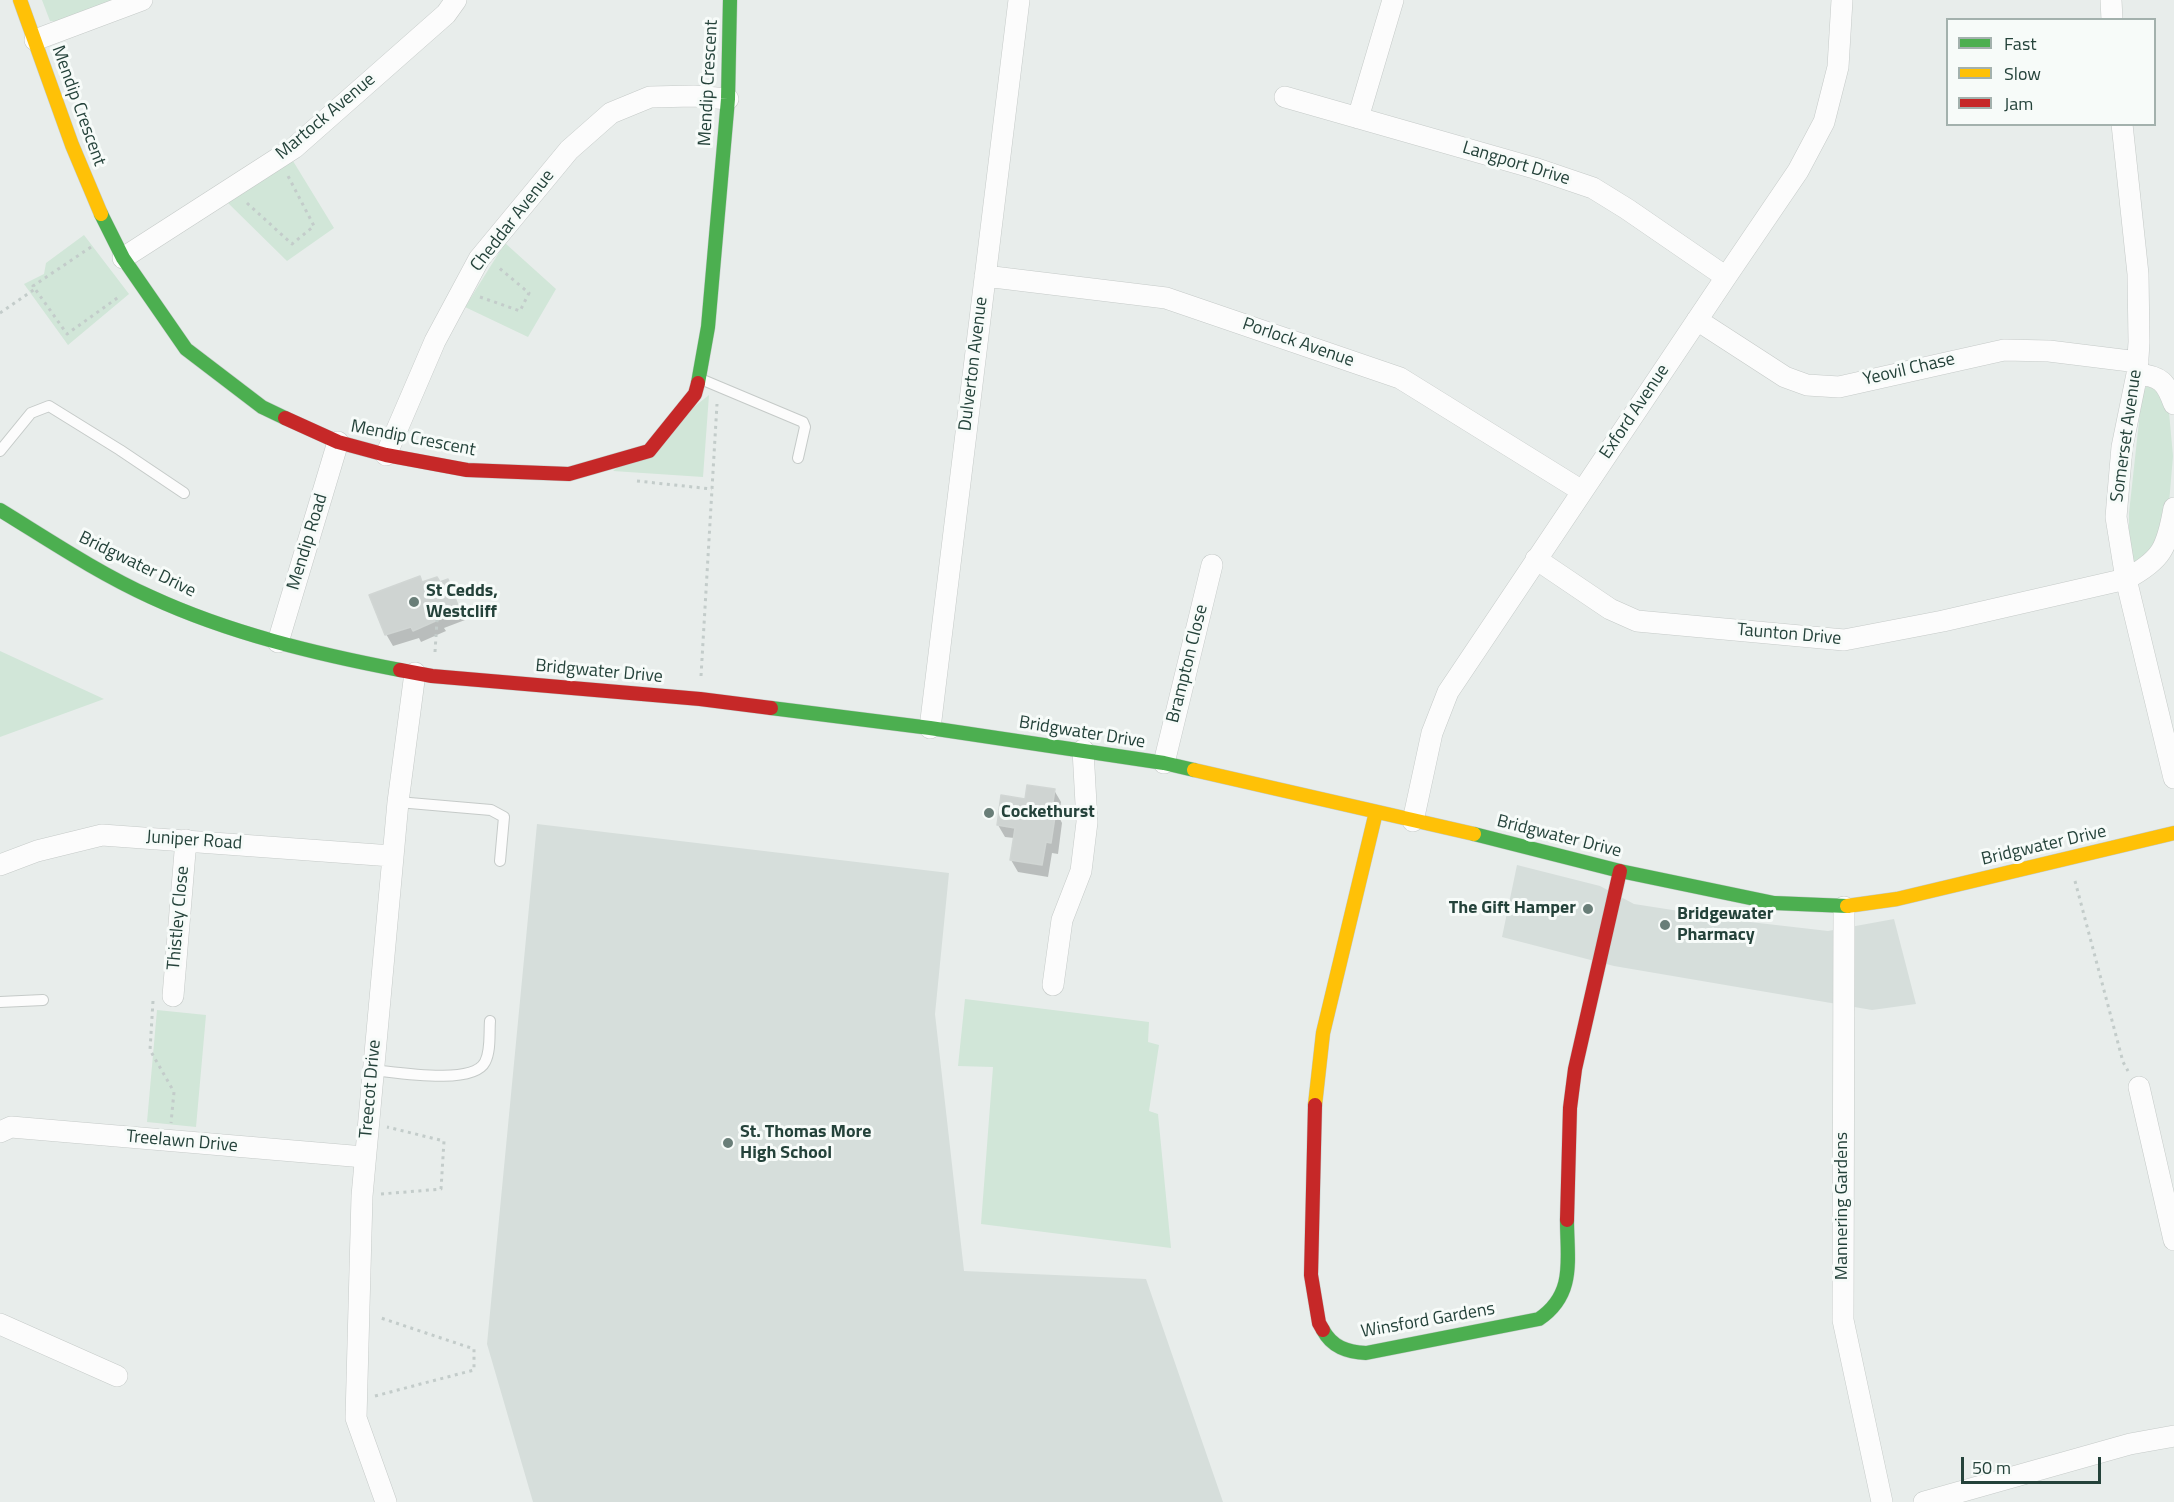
<!DOCTYPE html>
<style>
body{margin:0}
#map{position:relative;width:2174px;height:1502px;overflow:hidden;background:#e8edeb;font-family:"Titillium Web",sans-serif}
canvas{display:block}
.legend{position:absolute;left:1946px;top:18px;width:210px;height:108px;box-sizing:border-box;background:#f7fbf9;border:2px solid #a3b1ad;margin:0;padding:8px 10px;list-style:none;font-size:18px;color:#24423a}
.legend li{display:flex;align-items:center;gap:12px;height:30px}
.legend b{width:30px;border:2px solid #a3b1ad}
.scale{position:absolute;left:1961px;top:1457px;width:140px;height:27px;box-sizing:border-box;border:3px solid #24423a;border-top:0;padding-left:8px;font-size:18px;line-height:21px;white-space:nowrap;color:#24423a;-webkit-text-stroke:4px #f7fbf9;paint-order:stroke}
</style>
<div id="map">
<canvas width="2174" height="1502"></canvas>
<ul class="legend">
<li><b style="height:8px;background:#4caf50"></b>Fast</li>
<li><b style="height:8px;background:#ffc107"></b>Slow</li>
<li><b style="height:8px;background:#c62828"></b>Jam</li>
</ul>
<div class="scale">50 m</div>
</div>
<script>
const g = document.querySelector('canvas').getContext('2d');
g.lineJoin = 'round';
function paint(path, color) {
  g.fillStyle = color;
  g.fill(path, 'evenodd');
}
function trace(path, color, width, dash) {
  g.strokeStyle = color;
  g.lineWidth = width;
  g.lineCap = dash ? 'butt' : 'round';
  g.setLineDash(dash || []);
  g.stroke(path);
}
function write(font, color, halo, rows, align = 'center') {
  g.font = font + ' "Titillium Web",sans-serif';
  g.lineWidth = 6;
  g.setLineDash([]);
  g.textBaseline = 'middle';
  g.strokeStyle = halo;
  g.fillStyle = color;
  for (const [text, x, y, turn = 0] of rows) {
    g.save();
    g.translate(x, y);
    g.rotate((+turn || 0) * Math.PI / 180);
    g.textAlign = isNaN(turn) ? turn : align;
    if (halo) g.strokeText(text, 0, 0);
    g.fillText(text, 0, 0);
    g.restore();
  }
}
const built = new Path2D(`
 M537 824 949 873 935 1014 964 1271 1146 1279 1223 1502H533L487 1344Z
 M1517 865 1600 886 1634 904 1750 922 1828 931 1894 919 1916 1004 1872 1010 1614 966 1502 937Z`);
const green = new Path2D(`
 M42 0H121L62 22 50 21Z
 M293 161 334 228 287 261 227 202Z
 M84 235 129 294 68 345 24 284 44 274 46 263Z
 M505 243 556 289 528 337 465 307Z
 M2152 384 2169 412 2173 456 2169 503 2153 555 2136 563 2129 558V513L2142 394 2146 387Z
 M709 395 703 477 613 471Z
 M0 651 104 699 0 737Z
 M965 999 1149 1022 1148 1042 1159 1045 1149 1111 1158 1114 1171 1248 981 1224 993 1067 958 1066Z
 M157 1010 206 1015 196 1127 147 1122Z`);
const shadow = new Path2D(`
 M447 581 465 620 444 628 446 631 421 642 419 638 393 646 386 634 422 583 440 584Z
 M1054 790 1061 802 1059 817 1062 823 1058 854 1052 853 1048 877 1018 872 1011 860 1014 838 1005 837 998 825 1026 801Z`);
const building = new Path2D(`
 M420 576 422 582 437 577 440 582 448 579 459 608 439 615 440 619 413 631 411 627 385 635 369 595Z
 M1027 785 1055 789 1052 809 1056 810 1051 843 1046 842 1042 865 1010 860 1015 828 997 825 1001 795 1025 799Z`);
const path = new Path2D(`
 M247 203 292 244 314 226 288 176
 M91 247 33 286 67 334 120 296
 M480 297 520 311 529 293 498 267
 M0 313 35 289
 M637 481 712 489
 M435 652 437 620
 M701 676 717 404
 M2075 881 2123 1062 2128 1071
 M153 1001 150 1050 174 1092 171 1123
 M381 1194 441 1189 444 1141 387 1127
 M375 1396 474 1370V1349L378 1317`);
const lane = new Path2D(`
 M703 380 803 422 805 427 798 458
 M0 451 31 413 49 406 120 450 184 493
 M398 802 491 810 504 817 500 861
 M0 1002 43 1000
 M372 1070C395 1072 473 1086 485 1062 491 1051 489 1033 490 1021`);
const street = new Path2D(`
 M2111 0 2112 20
 M35 40 142 0
 M1285 97 1534 168 1593 188 1627 209 1726 277
 M1358 118 1393 0
 M2122 124 2138 274 2139 342 2137 374 2122 447 2116 517 2126 579 2174 778
 M123 258 294 148 446 14 456 0
 M985 276 1166 298 1400 378 1582 491
 M1697 320 1785 377 1807 385 1839 387 2004 350 2049 351 2138 362
 M2137 374C2161 376 2166 382 2174 404
 M386 455 435 341 479 259 569 150 611 113 650 97 694 96 728 99
 M1536 559 1610 609 1637 621 1844 640 1943 621 2126 579C2162 560 2167 548 2174 508
 M278 642 338 442
 M930 728 1019 0
 M1164 763 1212 565
 M1413 821 1432 733 1448 692 1726 277 1798 171 1824 122 1838 67 1842 0
 M0 865 37 851 102 835 392 856
 M1844 907 1843 1320 1882 1502
 M1053 985 1062 920 1081 871 1087 822 1083 750
 M173 996 186 840
 M2139 1087 2174 1240
 M0 1132 11 1127 364 1157
 M0 1324 117 1376
 M386 1502 356 1418 362 1196 398 802 415 673
 M1924 1502 2130 1444 2174 1436`);
const fast = new Path2D(`
 M101 214 123 258 186 349 262 407 285 418
 M698 383 708 327 728 99 730 0
 M0 510C49 540 98 573 151 597 229 633 316 654 400 670
 M771 708 930 728 1164 763 1194 770
 M1474 834 1620 871 1774 903 1847 906
 M1323 1330C1332 1347 1347 1352 1366 1353L1539 1319C1576 1294 1567 1259 1567 1220`);
const slow = new Path2D(`
 M20 0 72 145 101 214
 M1194 770 1474 834
 M1847 906 1897 899 2174 833
 M1315 1105 1323 1033 1376 812`);
const jam = new Path2D(`
 M285 418 338 442 386 455 467 470 569 474 649 451 695 394 698 383
 M400 670 432 676 700 699 771 708
 M1315 1105 1311 1275 1319 1323 1323 1330
 M1567 1220 1570 1108 1575 1069 1620 871`);
const markers = [
 [414,602,6,"#697e78"],
 [989,813,6,"#697e78"],
 [1588,909,6,"#697e78"],
 [1665,925,6,"#697e78"],
 [728,1143,6,"#697e78"]
];
const streetNames = [
 ["Mendip Crescent",709,83,-87],
 ["Mendip Crescent",78,106,70],
 ["Martock Avenue",326,117,-40],
 ["Langport Drive",1516,164,17],
 ["Cheddar Avenue",513,221,-52],
 ["Porlock Avenue",1298,343,19],
 ["Dulverton Avenue",974,364,-83],
 ["Yeovil Chase",1909,370,-13],
 ["Exford Avenue",1635,412,-56],
 ["Somerset Avenue",2127,436,-82],
 ["Mendip Crescent",413,439,11],
 ["Mendip Road",308,542,-73],
 ["Bridgwater Drive",137,565,26],
 ["Taunton Drive",1789,635,5],
 ["Brampton Close",1188,664,-76],
 ["Bridgwater Drive",599,672,5],
 ["Bridgwater Drive",1082,733,9],
 ["Bridgwater Drive",1559,837,14],
 ["Juniper Road",194,841,4],
 ["Bridgwater Drive",2044,846,-13],
 ["Thistley Close",179,918,-85],
 ["Treecot Drive",371,1089,-85],
 ["Treelawn Drive",182,1142,5],
 ["Mannering Gardens",1843,1206,-90],
 ["Winsford Gardens",1428,1321,-10]
];
const poiNames = [
 ["St Cedds,",426,592],
 ["Westcliff",426,613],
 ["Cockethurst",1001,813],
 ["The Gift Hamper",1576,909,"right"],
 ["Bridgewater",1677,915],
 ["Pharmacy",1677,936],
 ["St. Thomas More",740,1133],
 ["High School",740,1154]
];
paint(built, '#d6dedb');
paint(green, '#d1e6d8');
paint(shadow, '#0003');
paint(building, '#cfd4d2');
trace(building, '#d1d6d4', 1.5);
trace(lane, '#c5cac8', 12);
trace(street, '#c5cac8', 22);
trace(fast, '#c3cbc8', 15);
trace(slow, '#c3cbc8', 15);
trace(jam, '#c3cbc8', 15);
trace(path, '#c3ccca', 3, [3, 4.5]);
trace(lane, '#fcfcfc', 10);
trace(street, '#fcfcfc', 21);
trace(fast, '#4caf50', 14);
trace(slow, '#ffc107', 14);
trace(jam, '#c62828', 14);
for (const [x, y, r, color] of markers) {
  const dot = new Path2D();
  dot.arc(x, y, r, 0, 2 * Math.PI);
  g.fillStyle = color;
  g.fill(dot);
  trace(dot, '#f7fbf9', 2);
}
write('18px', '#24423a', '#f7fbf9', streetNames);
write('bold 18px', '#24423a', '#f7fbf9', poiNames, 'left');
</script>
